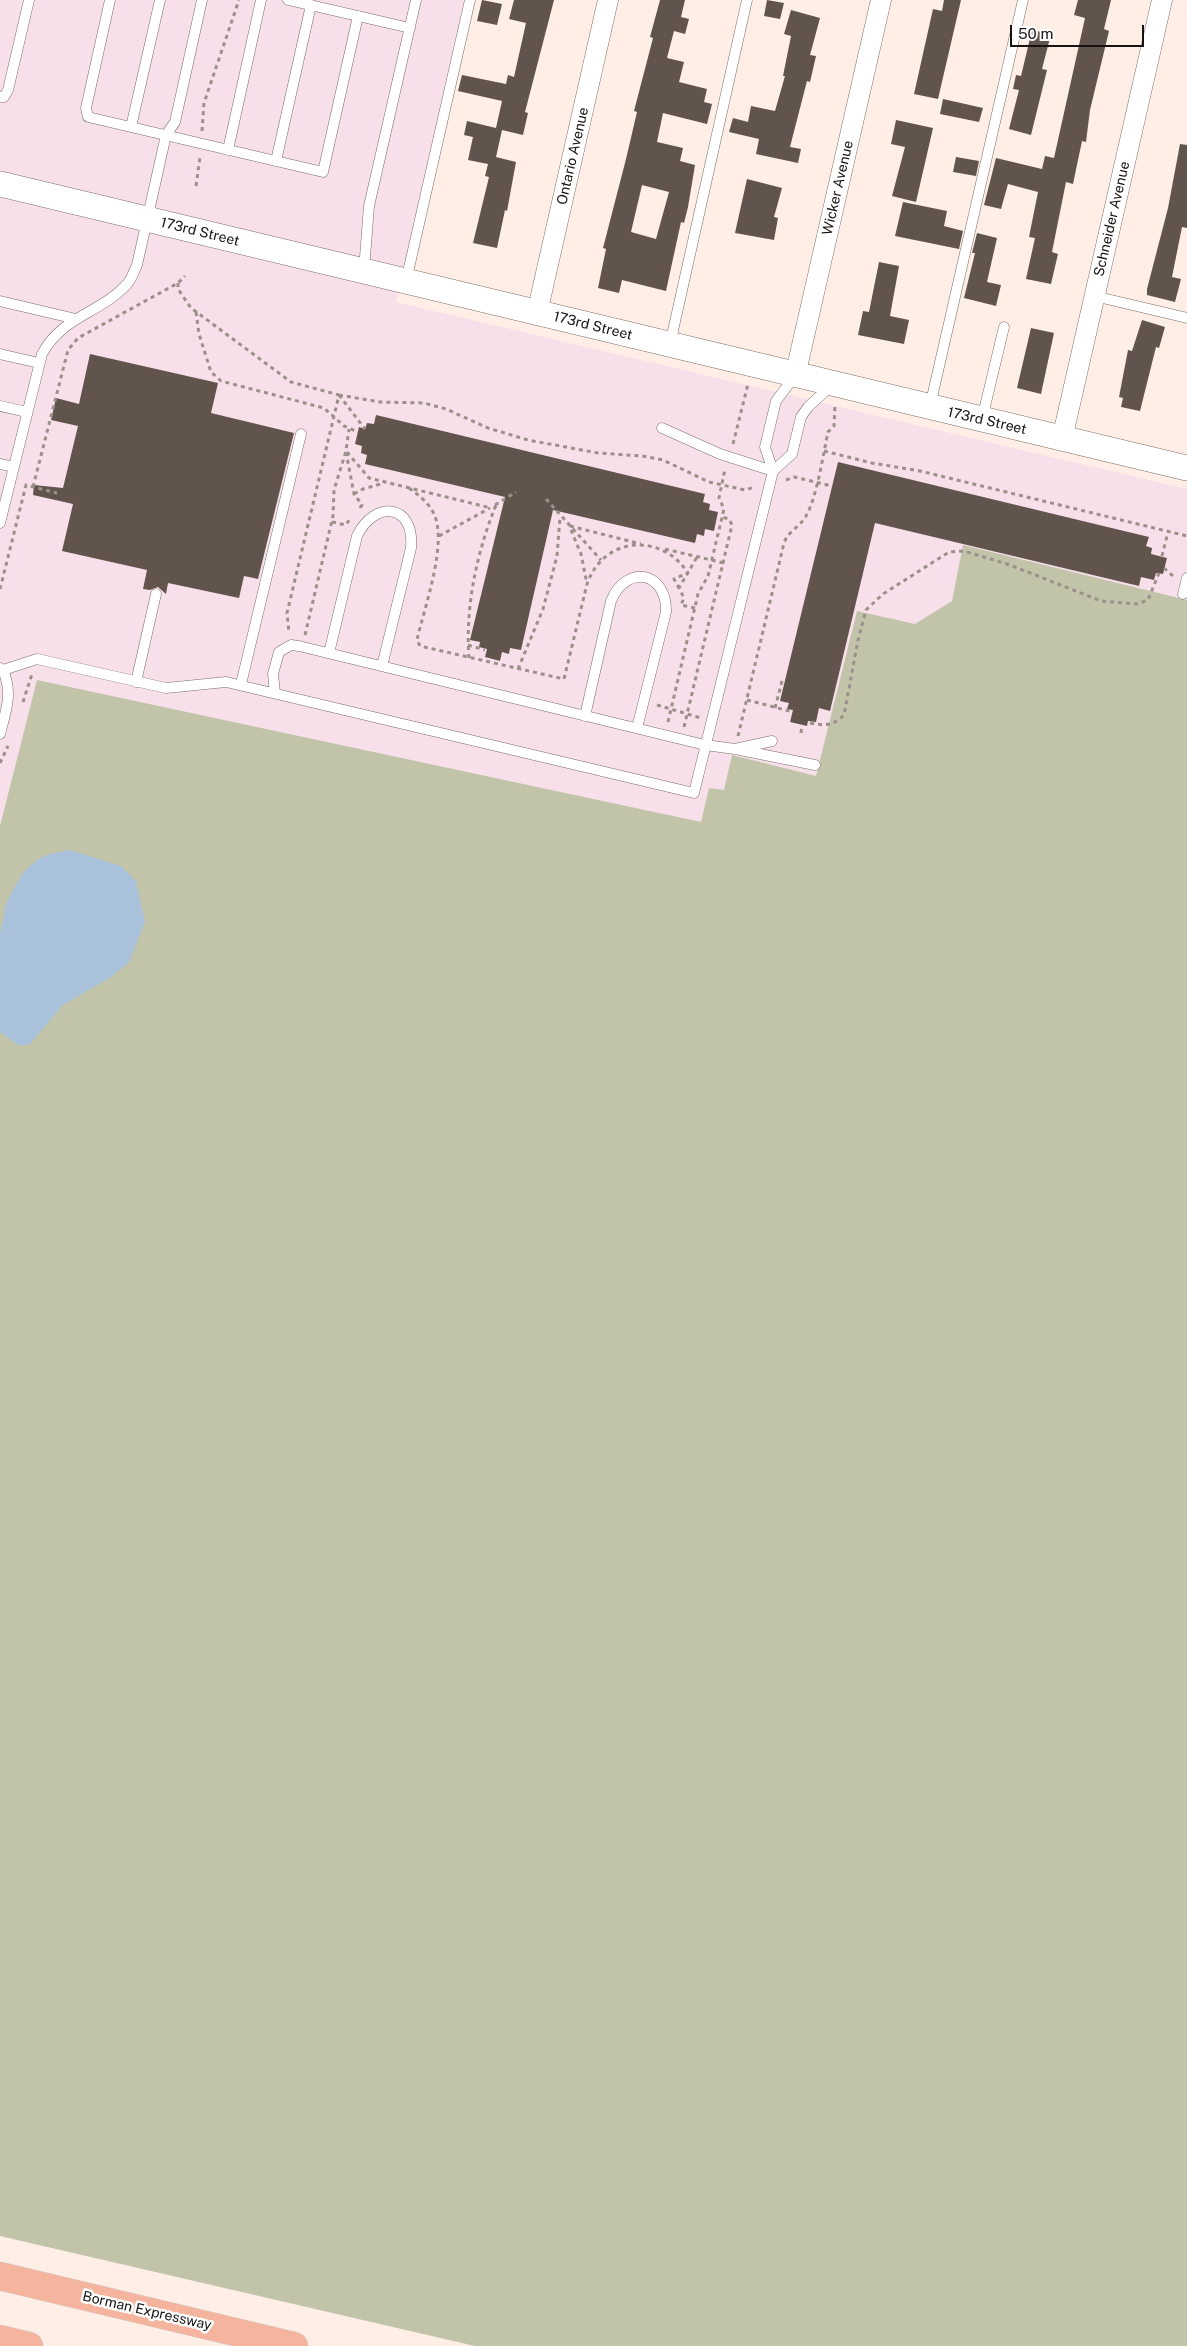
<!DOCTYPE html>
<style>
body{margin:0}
#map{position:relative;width:1187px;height:2346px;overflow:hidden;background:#feeee6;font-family:"Public Sans",sans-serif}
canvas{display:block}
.scale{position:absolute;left:1010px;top:25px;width:134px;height:22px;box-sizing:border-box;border:2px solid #17120f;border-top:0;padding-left:6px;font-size:15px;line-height:18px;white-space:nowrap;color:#17120f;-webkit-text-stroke:4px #fff;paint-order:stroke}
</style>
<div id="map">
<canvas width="1187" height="2346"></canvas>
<div class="scale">50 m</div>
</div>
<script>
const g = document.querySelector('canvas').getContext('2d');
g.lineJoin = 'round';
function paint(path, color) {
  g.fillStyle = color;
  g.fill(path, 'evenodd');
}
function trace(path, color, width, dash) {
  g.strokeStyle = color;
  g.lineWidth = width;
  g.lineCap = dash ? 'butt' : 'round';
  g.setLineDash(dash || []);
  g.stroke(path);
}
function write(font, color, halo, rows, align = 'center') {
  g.font = font + ' "Public Sans",sans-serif';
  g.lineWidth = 5;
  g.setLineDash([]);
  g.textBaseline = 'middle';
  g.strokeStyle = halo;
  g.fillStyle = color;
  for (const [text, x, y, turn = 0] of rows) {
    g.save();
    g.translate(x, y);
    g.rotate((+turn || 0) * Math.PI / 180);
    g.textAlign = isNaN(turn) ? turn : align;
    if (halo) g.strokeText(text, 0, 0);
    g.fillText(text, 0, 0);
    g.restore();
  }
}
const education = new Path2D(`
 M0 0H464L396 302 1187 489V2346H475L0 2236Z`);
const green = new Path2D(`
 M963 545 1187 600V2346H475L0 2236V826L37 680 701 822 709 788 724 790 732 755 816 776 857 611 915 624 952 601Z`);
const water = new Path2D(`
 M70 850 121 866 136 881 145 922 129 962 111 977 63 1005 29 1045H18L0 1032V931C5 921 3 914 6 904 8 899 12 893 15 887 29 861 42 854 70 850Z`);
const building = new Path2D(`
 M482 0 502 4 497 25 477 21Z
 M514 0H554L525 112 528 113 523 135 502 130 496 157 516 162 507 211 505 210 497 248 473 243 489 177 485 176 488 164 468 160 473 137 464 135 467 121 496 128 502 101 458 91 462 75 506 84 508 75 514 77 526 23 509 19Z
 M660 0H685L681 17 689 19 685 34 674 31 667 58 684 62 679 82 707 89 704 102 712 104 707 124 663 113 657 142 683 148 680 161 695 165 688 207 684 223 681 222 666 291 622 280 619 293 598 288 606 249 603 248 626 159 637 112 634 111 653 38 650 37ZM642 185 669 192 656 239 631 232Z
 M767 0 784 3 780 19 764 16Z
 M944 0H961L938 99 914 94 933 9 942 11Z
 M1078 0H1111L1104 29 1109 31 1090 110 1086 142 1082 141 1073 184 1066 182 1052 252 1058 254 1051 284 1026 279 1035 238 1029 237 1038 192 1008 184 1001 209 984 205 996 158 1042 169 1045 156 1054 158 1085 18 1074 15Z
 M791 10 820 18 810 55 816 56 810 82 807 81 790 147 801 149 798 163 756 154 759 139 729 132 733 118 748 122 751 106 775 111 785 76H783L791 36 784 34Z
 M1032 30 1051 34 1042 69 1047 70 1031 135 1009 129 1019 90 1013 89 1016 75 1021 76Z
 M943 99 983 108 979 122 940 114Z
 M896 120 933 128 916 202 892 196 905 147 891 144Z
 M1180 144 1187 145V228L1182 227 1172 277 1181 279 1175 302 1147 295V289L1168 208Z
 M956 157 979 161 976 176 953 172Z
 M747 179 782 188 774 217 778 218 774 240 735 233Z
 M903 202 947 211 944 226 963 231 959 249 895 236Z
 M977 233 997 238 987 282 1001 285 996 306 964 298 975 253H972Z
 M879 262 899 266 890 316 909 320 904 344 858 335 863 311 869 312Z
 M1142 320 1165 327 1159 348 1156 347 1140 411 1121 407 1123 398 1119 397 1128 350 1132 351Z
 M1031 328 1054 333 1041 394 1017 388Z
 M90 354 218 383 211 413 294 433 258 579 244 576 239 598 168 583 166 594 158 587 150 590 143 589 147 570 62 551 73 504 33 495 34 485 63 488 78 426 51 420 56 398 79 404Z
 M376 415 705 494 703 502 710 504 709 510 718 512 714 531 705 529 704 536 697 534 695 543 553 510 521 650 510 648 509 654 502 652 500 661 485 657 487 649 479 647 480 642 470 640 505 497 365 464 367 455 361 453 362 446 355 444 359 427 365 429 367 423 374 424Z
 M838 462 1149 537 1146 546 1152 548 1151 554 1167 558 1163 574 1156 573 1154 580 1141 577 1139 586 875 523 830 711 819 708 816 722 808 721 807 726 790 722 793 710 787 709 789 703 780 701Z`);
const path = new Path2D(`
 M202 131 204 103 239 0
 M196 186 200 157
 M178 283V289L191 308 291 382 339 395 287 613 289 633
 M196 312 199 334 211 372 221 381 324 408 344 426 358 432
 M339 395 380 402 424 403 446 409 488 428 528 440 598 453 642 456 663 460 709 482 745 490 755 487
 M339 395 365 429
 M733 444 748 384
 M824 451 872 463 920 471 1187 536
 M346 452 354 494 362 505 359 509
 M347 452 369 478 491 508
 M786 480 794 477 832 486
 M33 487 68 350 78 338 178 283 185 276
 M409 488C418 495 427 501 433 512 449 541 424 608 417 640L420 646 564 679 587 584C604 536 661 532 688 573L674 579 679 588
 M354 494 363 489 384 483
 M546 499 601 560
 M495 505 516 492
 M332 522 346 525 351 517
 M570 526 641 544
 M571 530 581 554 587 584
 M439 536 490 508
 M665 549 724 563
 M1162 556 1168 532
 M1164 568 1173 576
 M0 589 26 485 57 493
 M695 608 681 605 684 598 679 588 697 557
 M305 635 333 516 334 490 346 451 349 429
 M468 645 485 650
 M469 658C465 606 477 552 496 505
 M518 669 543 609 557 556 560 517
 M747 700 793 712
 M23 702 32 674
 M657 705 701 718
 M775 708 782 681
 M668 722 698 594 708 576 724 509 719 498 725 469
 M810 723C825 726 833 726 844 715L858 640 866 610 883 594 949 552 964 551 1010 565 1101 601 1137 604 1148 600 1159 573
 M684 727 732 525 729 519 722 517
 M801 733 802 725
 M738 736 784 543C788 531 800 527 806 516 817 497 823 455 828 432L834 426 835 404
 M0 763 8 746`);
const service = new Path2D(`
 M110 0 86 108 88 117 323 172 358 16
 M288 0 410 28
 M0 97H4L8 90 29 0
 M131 127 160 0
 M228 150 261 0
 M276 161 311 5
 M364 270 369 206 416 0
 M406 281 470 0
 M1094 296 1187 318
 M0 301 76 319
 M670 344 747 0
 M0 354 39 363
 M0 406 27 412
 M930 406 1023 0
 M982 419 1004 327
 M662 428 720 454 773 471
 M0 464 14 467
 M773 471 792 454 801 417 808 407 832 385
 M0 523 42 354C63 315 102 313 128 283 132 278 134 271 137 265L166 135 175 122 202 0
 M1183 594 1187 578
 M329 653 357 536C375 499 415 504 411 548L382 666
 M0 668 3 670 37 659 166 688 226 682 694 793 773 471 765 447 776 401 795 376
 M136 682 156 594
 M241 684 301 434
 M275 693 273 674 279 652 291 645 299 646 705 745 735 749 772 741
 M585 716 611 601C627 563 667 572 666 612L637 728
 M0 734C6 711 13 693 3 670
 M740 750 815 765`);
const minor = new Path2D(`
 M537 313 608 0
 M795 376 881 0
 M1062 439 1162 0`);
const tertiary = new Path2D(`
 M0 184 1187 468`);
const motorway = new Path2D(`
 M0 2276 294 2346
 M0 2339 29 2346`);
const streetNames = [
 ["Ontario Avenue",573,156,-77],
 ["Wicker Avenue",838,188,-77],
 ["Schneider Avenue",1112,219,-77],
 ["173rd Street",200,232,14],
 ["173rd Street",593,326,14],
 ["173rd Street",987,421,13],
 ["Borman Expressway",147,2311,13]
];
paint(education, '#f8e0eb');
paint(green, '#c1c4a9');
paint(water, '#a9c1da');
paint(building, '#61544d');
trace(service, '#7b6d65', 11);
trace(minor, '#7b6d65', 21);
trace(tertiary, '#7b6d65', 26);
trace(motorway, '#d5d4d4', 29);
trace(path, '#9b908a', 3, [4, 4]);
trace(service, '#fff', 10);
trace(minor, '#fff', 20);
trace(tertiary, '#fff', 25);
trace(motorway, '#f4b49e', 28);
write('14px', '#17120f', '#fff', streetNames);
</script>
